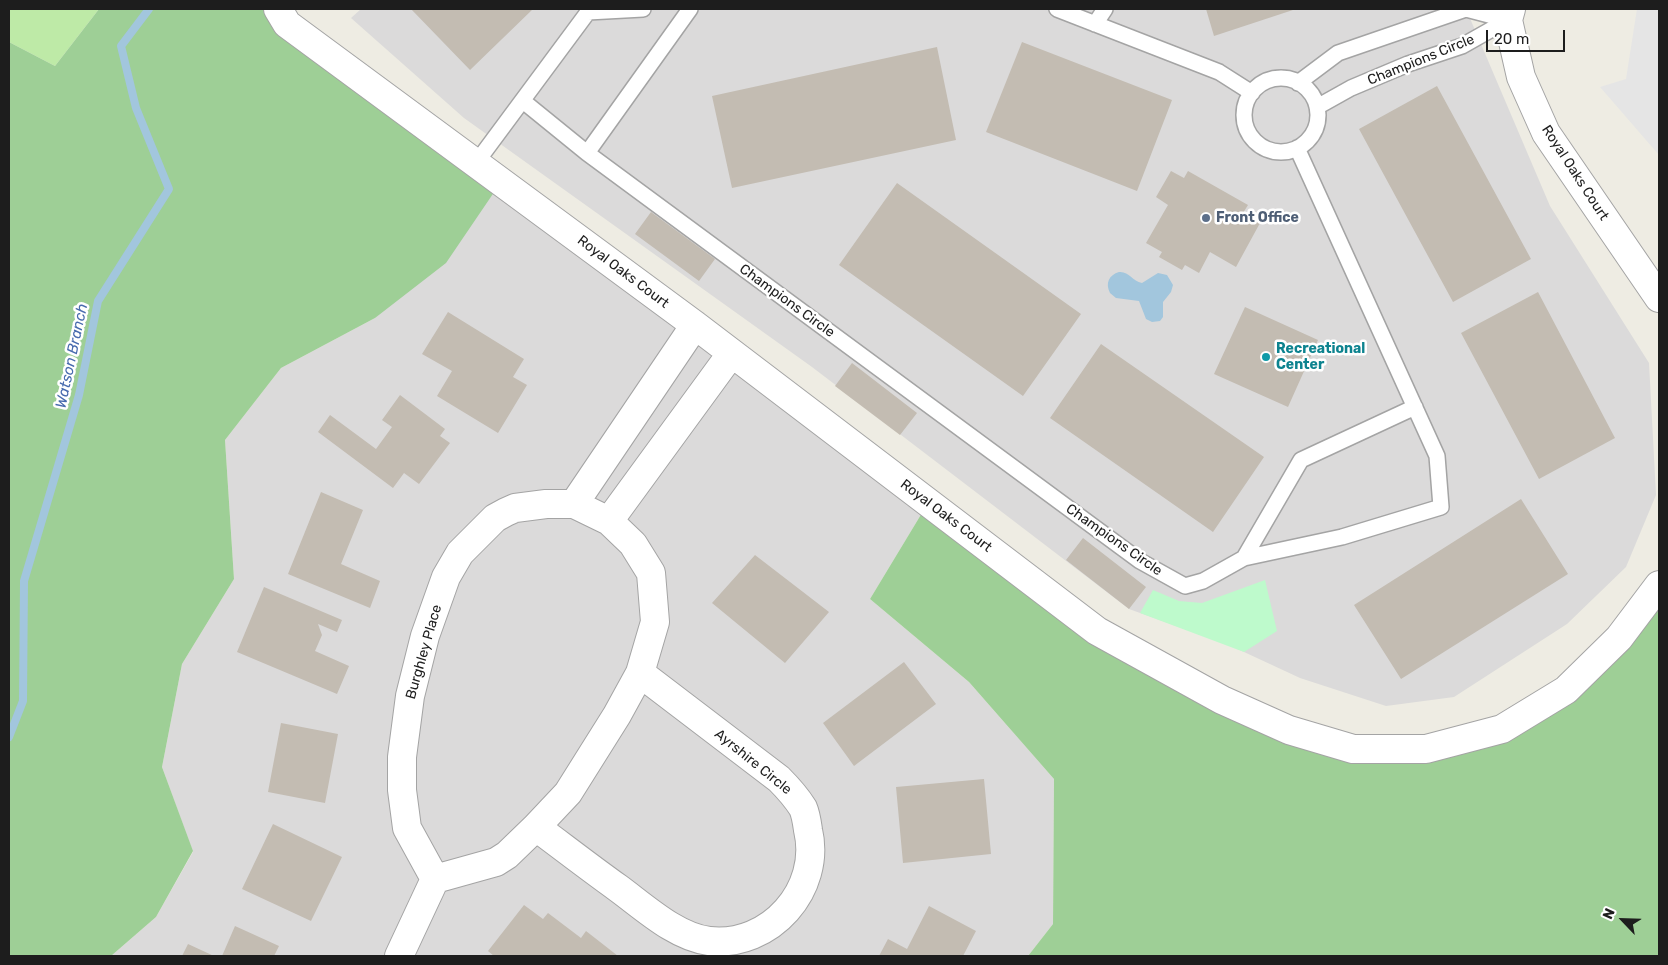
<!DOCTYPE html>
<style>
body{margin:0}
#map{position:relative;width:1668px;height:965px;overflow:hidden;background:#eeece3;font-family:Rubik,sans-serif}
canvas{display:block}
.frame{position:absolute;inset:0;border:10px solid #1d1d1d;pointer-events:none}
.north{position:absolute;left:1598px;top:895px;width:50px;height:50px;-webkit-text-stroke:4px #fff;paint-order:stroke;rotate:294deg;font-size:14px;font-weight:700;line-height:20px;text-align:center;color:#1d1d1d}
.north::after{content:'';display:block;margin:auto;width:18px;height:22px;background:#1d1d1d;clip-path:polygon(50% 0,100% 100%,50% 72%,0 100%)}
.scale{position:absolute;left:1486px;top:30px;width:79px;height:22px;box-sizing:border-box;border:2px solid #1d1d1d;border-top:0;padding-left:6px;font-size:15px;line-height:18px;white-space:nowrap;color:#1d1d1d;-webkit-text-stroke:4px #fff;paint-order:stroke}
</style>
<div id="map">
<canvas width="1668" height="965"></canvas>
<div class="frame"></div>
<div class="north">N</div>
<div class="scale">20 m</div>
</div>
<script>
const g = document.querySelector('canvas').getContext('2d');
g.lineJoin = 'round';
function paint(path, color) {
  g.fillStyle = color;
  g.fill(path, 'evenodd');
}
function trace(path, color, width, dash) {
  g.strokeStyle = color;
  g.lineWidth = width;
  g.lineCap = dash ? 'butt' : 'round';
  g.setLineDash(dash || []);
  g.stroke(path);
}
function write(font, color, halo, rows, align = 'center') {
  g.font = font + ' Rubik,sans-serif';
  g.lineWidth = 5;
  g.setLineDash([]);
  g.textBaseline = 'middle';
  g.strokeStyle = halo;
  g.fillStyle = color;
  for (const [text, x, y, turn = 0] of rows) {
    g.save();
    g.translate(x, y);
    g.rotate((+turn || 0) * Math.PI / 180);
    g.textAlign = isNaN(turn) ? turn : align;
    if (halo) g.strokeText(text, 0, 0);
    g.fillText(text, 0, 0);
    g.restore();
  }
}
const residential = new Path2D(`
 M361 9H1466L1550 206 1649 363 1656 495 1626 567 1567 624 1454 697 1386 706 1300 678 1229 645 1129 609 812 367 464 118 351 18Z
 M501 182 928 503 870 599 969 682 1054 779 1053 924 1028 956H111L156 917 193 852 162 767 182 664 234 579 225 440 281 368 375 318Z`);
const grass = new Path2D(`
 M9 9H99L55 66 9 42Z`);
const forest = new Path2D(`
 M99 9H278L501 182 446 263 375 318 281 368 225 440 234 579 182 664 162 767 193 851 156 917 111 956H9V42L55 66Z
 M928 503 1097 631 1289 730 1426 749 1566 690 1659 585V956H1028L1053 924 1054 779 969 682 870 599Z`);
const park = new Path2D(`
 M1265 580 1277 631 1244 652 1140 613 1153 590 1179 601 1202 603Z`);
const parking = new Path2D(`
 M1637 9H1659V155L1600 87 1626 79Z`);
const water = new Path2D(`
 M1119 272C1129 271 1132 281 1142 283L1158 273 1167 275 1173 285 1171 292 1163 302V317L1160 321 1152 322 1146 319 1139 301 1116 298 1110 293C1105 283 1109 275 1119 272Z`);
const stream = new Path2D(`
 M9 737 23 701 24 581 79 395 98 301 169 189 136 108 121 46 149 9`);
const building = new Path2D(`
 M411 9H533L470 70Z
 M1206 9H1296L1214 36Z
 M1022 42 1172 100 1137 191 986 132Z
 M937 47 956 140 732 188 712 96Z
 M1437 86 1531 259 1453 302 1359 129Z
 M1171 171 1184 178 1188 171 1248 205 1243 213 1260 223 1236 267 1210 252 1199 273 1185 265 1182 270 1159 257 1162 252 1146 243 1168 205 1156 197Z
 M897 183 1081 314 1023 396 839 265Z
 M651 212 715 259 699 281 635 234Z
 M1538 292 1615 438 1539 479 1461 333Z
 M1245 307 1318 340 1288 407 1214 374Z
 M448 312 524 359 513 377 527 385 498 433 437 396 452 371 422 354Z
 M1101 344 1264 457 1213 532 1050 418Z
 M852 363 917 413 900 435 835 386Z
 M400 395 445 429 440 436 450 443 419 484 404 473 393 488 318 432 330 415 376 449 392 427 382 420Z
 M321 492 363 510 341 564 380 581 370 608 288 574Z
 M1521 499 1568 574 1401 679 1354 605Z
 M1083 538 1146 587 1129 609 1066 560Z
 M755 555 829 612 785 663 712 603Z
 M264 587 342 620 337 632 318 624 322 635 315 651 349 666 337 694 237 652Z
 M904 662 936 704 854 766 823 723Z
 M281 723 338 734 325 803 268 792Z
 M984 779 991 854 903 863 896 787Z
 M273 824 342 857 311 921 242 889Z
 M524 905 543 919 548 913 581 938 586 931 618 956H494L488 951Z
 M929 906 976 931 963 956H879L888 939 907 949Z
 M235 926 279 946 274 956H222Z
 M188 944 214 956H182Z`);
const lane = new Path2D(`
 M1057 9 1219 72 1252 93
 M1095 24 1105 9
 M1244 115a37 37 0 1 1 74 0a37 37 0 1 1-74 0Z
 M1298 83 1338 53 1466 9 1508 20
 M523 101 587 153 1140 561 1185 586 1203 581 1244 558 1342 537 1441 507 1437 456 1297 148
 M1317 107 1351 88 1408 64 1462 46 1508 20
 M587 153 690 9
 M476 163 588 12 643 9
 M1244 558 1301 460 1415 407`);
const street = new Path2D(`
 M278 9 287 24 695 325 1097 631 1222 700 1289 730 1353 749H1426L1502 729 1566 690 1619 638 1659 585
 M1511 9 1508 20 1521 77 1546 133 1659 298
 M574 504 695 325
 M609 521 731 354
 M536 827C563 847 590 868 618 888 644 907 676 937 709 941 770 948 822 889 808 830 807 823 806 815 803 808 796 797 788 788 779 779L640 673
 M399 956 435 879 407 828 402 790V757L410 696 425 636 446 577 460 553 495 518 506 512 515 508 546 504H574L609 521 633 544 651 573 655 622 640 673 617 715 568 793 536 827 507 855 496 862 435 879`);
const markers = [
 [1206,218,5,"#5c6f8a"],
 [1266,357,5,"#0f9aa8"]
];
const streetNames = [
 ["Champions Circle",1421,60,-22],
 ["Royal Oaks Court",1575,173,57],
 ["Royal Oaks Court",623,272,37],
 ["Champions Circle",787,301,36],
 ["Royal Oaks Court",946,516,37],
 ["Champions Circle",1114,540,35],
 ["Burghley Place",424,652,-74],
 ["Ayrshire Circle",753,762,39]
];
const serviceNames = [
 ["Front Office",1216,218]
];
const cultureNames = [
 ["Recreational",1276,349],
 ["Center",1276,365]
];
const waterNames = [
 ["Watson Branch",72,356,-78]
];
paint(residential, '#dbdada');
paint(grass, '#beeaa7');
paint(forest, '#9ecf96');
paint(park, '#befacc');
paint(parking, '#e5e5e5');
paint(water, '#a2c6dd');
trace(stream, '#a2c6dd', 8);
paint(building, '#c3bcb2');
trace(lane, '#a4a4a4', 18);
trace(street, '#a4a4a4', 30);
trace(lane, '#fff', 15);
trace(street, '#fff', 28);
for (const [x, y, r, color] of markers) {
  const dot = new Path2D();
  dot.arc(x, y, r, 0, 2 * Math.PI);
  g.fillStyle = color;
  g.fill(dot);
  trace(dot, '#fff', 2);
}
write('14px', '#1d1d1d', '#fff', streetNames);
write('bold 14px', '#4e5e75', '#fff', serviceNames, 'left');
write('bold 14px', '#0d838f', '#fff', cultureNames, 'left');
write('italic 15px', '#486bae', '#fff', waterNames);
</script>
